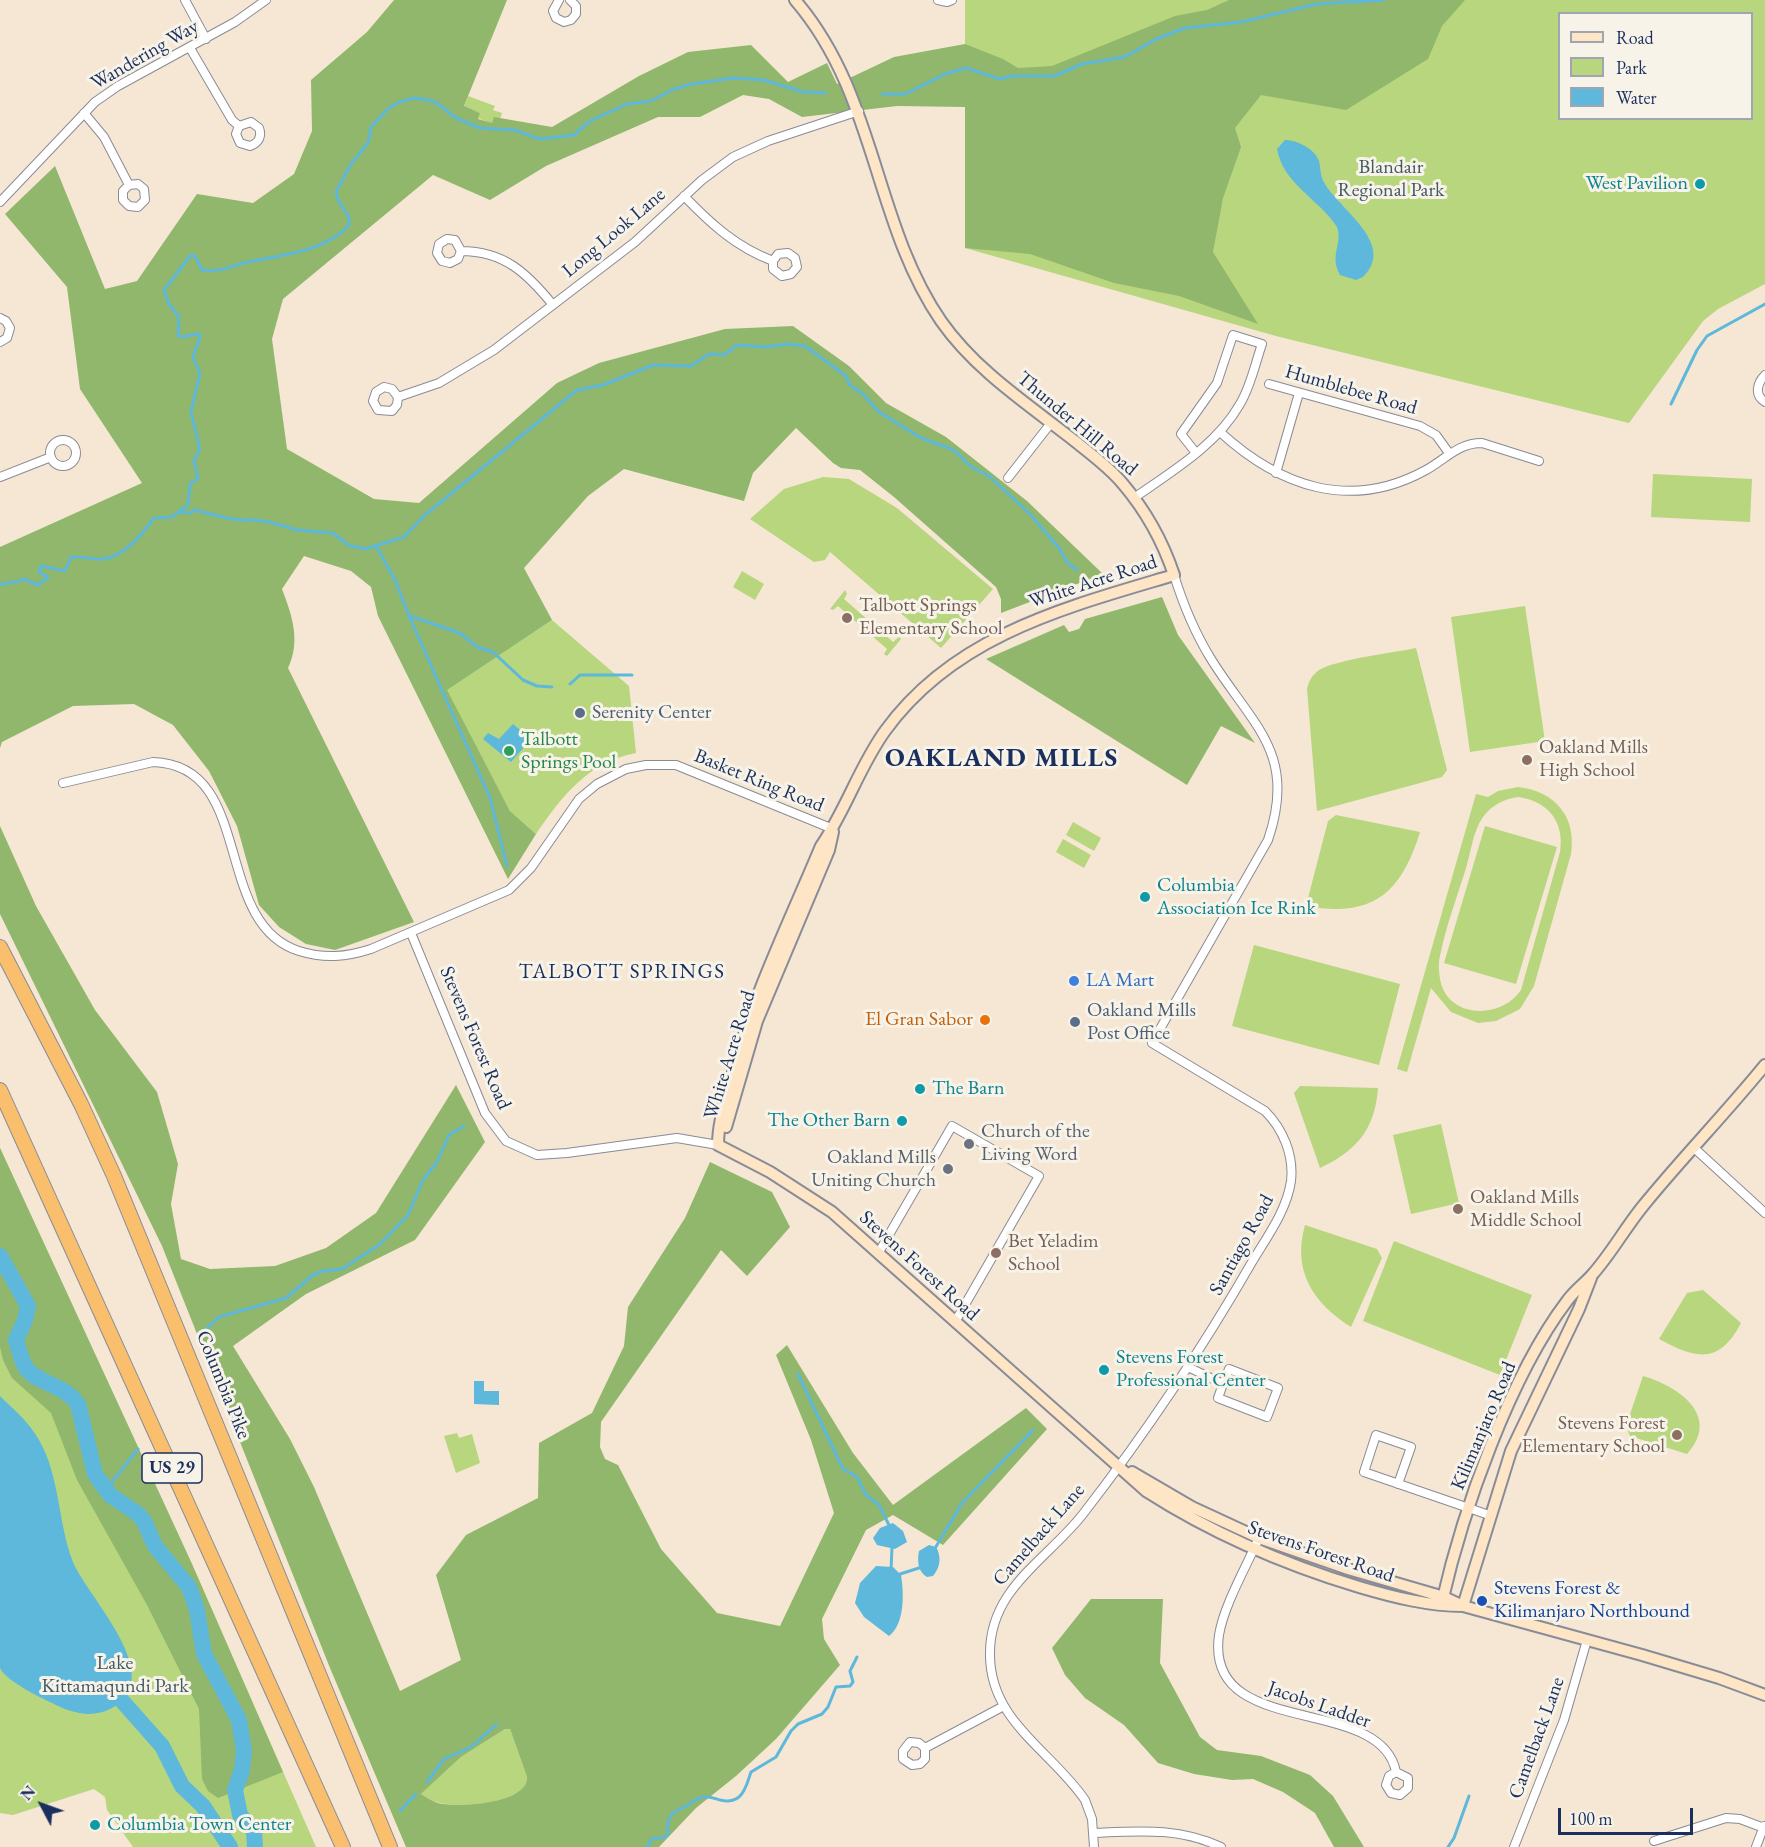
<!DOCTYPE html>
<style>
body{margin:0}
#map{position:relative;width:1765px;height:1847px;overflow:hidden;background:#f5e7d3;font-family:"EB Garamond",serif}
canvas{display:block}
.legend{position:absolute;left:1558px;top:12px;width:195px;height:108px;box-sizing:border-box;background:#f7f3e8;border:2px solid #9fa5b1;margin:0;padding:8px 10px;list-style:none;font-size:18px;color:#1b2f5e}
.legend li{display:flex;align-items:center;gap:12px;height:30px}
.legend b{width:30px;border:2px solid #9fa5b1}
.north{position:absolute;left:12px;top:1775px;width:60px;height:60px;-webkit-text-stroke:4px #f7f3e8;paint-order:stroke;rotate:311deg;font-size:16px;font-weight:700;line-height:24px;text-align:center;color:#1b2f5e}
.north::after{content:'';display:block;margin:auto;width:21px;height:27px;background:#1b2f5e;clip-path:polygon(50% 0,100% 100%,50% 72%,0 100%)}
.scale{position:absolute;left:1558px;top:1808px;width:135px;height:27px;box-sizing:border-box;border:3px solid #1b2f5e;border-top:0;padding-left:8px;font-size:18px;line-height:21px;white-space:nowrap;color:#1b2f5e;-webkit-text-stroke:4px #f7f3e8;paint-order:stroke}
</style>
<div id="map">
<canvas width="1765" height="1847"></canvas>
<ul class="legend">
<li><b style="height:8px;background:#fde5c5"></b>Road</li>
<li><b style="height:16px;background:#b7d67e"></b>Park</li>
<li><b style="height:16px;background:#5db8db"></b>Water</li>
</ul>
<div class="north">N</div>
<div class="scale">100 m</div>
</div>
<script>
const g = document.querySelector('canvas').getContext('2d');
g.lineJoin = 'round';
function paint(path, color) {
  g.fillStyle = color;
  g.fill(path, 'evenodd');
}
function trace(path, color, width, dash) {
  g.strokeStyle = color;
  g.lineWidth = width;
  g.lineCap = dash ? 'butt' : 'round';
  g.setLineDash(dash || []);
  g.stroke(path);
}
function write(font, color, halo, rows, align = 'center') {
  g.font = font + ' "EB Garamond",serif';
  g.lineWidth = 6;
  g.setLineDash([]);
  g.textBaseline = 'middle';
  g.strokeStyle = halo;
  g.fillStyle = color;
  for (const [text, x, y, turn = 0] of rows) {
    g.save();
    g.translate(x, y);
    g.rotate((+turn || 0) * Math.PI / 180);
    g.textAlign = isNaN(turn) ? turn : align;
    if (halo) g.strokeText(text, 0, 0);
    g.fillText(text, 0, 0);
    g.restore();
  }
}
const green = new Path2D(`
 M965 0H1765V284L1718 309 1703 321 1629 423 1276 336 965 248ZM1560 14H1752V118H1560Z
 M468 96 495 106 493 110 502 113 500 119 492 124 478 118 480 113 464 107Z
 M1653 474 1752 479 1750 522 1651 517Z
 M823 477 849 479 897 508 993 589 941 648 830 552 825 560 814 562 750 519 784 489Z
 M742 571 764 584 755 600 733 587Z
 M845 590 847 594 844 599 893 642 899 637 901 639 887 656 884 654 887 649 838 606 833 610 830 609Z
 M1525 606 1545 741 1470 752 1451 617Z
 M552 620 629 686 636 753C588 762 562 796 536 834L510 811 446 690Z
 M1416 648 1447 770 1442 777 1317 811 1307 689C1309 681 1312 675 1319 670 1339 659 1392 653 1416 648Z
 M1518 787C1555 791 1577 817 1571 854L1534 986 1520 1009 1496 1021 1478 1023 1451 1012 1431 988 1407 1072 1397 1069 1476 794 1488 797 1498 791ZM1518 797C1548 801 1565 822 1560 852L1521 990C1501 1020 1447 1019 1440 979 1439 971 1438 963 1440 956 1446 926 1457 897 1466 868 1471 852 1473 831 1483 817 1492 805 1504 799 1518 797Z
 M1336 815 1420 832C1401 894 1372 918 1306 906L1328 821Z
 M1073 822 1101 838 1094 851 1066 835Z
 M1485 826 1557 847 1516 984 1444 963Z
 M1063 839 1091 855 1084 868 1056 852Z
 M1254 945 1400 984 1379 1065 1232 1026Z
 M1300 1086 1378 1088C1375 1130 1356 1151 1320 1168L1294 1093Z
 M1441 1124 1459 1203 1411 1214 1393 1135Z
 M0 1148 192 1564 316 1847H133L107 1810 105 1797 94 1789 13 1815 0 1813Z
 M1305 1225 1377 1249 1382 1258 1351 1327C1313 1303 1292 1271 1305 1225Z
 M1394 1241 1532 1295 1500 1375 1363 1321Z
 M1703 1290 1741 1323C1719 1365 1696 1359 1659 1339L1687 1293Z
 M1643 1376C1678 1386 1722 1416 1687 1454L1630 1436 1626 1426Z
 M457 1433 459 1438 472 1434 480 1463 456 1473 444 1436Z
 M505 1729H510L527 1777C528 1804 457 1809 437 1802 431 1801 426 1797 421 1794L461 1757Z`);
const forest = new Path2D(`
 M394 0H507L464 106 480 113 478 119 492 123 494 117 552 127 639 76 688 52 751 45 788 82 827 63 837 84 894 57 965 44 1003 59 1018 68 1052 66 1175 16 1207 10 1229 0H1465L1442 26 1428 59 1346 110 1261 95 1235 128 1241 147 1223 198 1213 252 1258 324 1179 296 1114 283 1030 254 965 248V107L897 106 802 117 769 99 743 95 700 117H658L546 166 490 200 433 175 283 299 272 339 287 449 374 499 419 503 557 383 599 363 725 329 793 326 849 366 886 403 946 437 1027 501 1103 574 1001 613V599L996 587 894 497 860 470 841 468 833 463 796 428 753 473 744 501 624 469 588 496 524 568 552 620 447 690 510 811 536 834 508 879 378 616 371 587 351 571 304 556 282 589C292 615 301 641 288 668L414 922 335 950 306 944 279 927 259 905 237 826 209 771 173 725 134 704 73 706 2 742 0 748V547L142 483 80 389 67 287 5 214 55 166 105 289 137 281 197 194 253 203 294 174 312 131 311 80 367 32Z
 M1162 597 1178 635 1255 743 1221 726 1187 785 986 659 1064 625 1069 632 1079 629 1085 619Z
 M0 826 36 906 95 1010 157 1092 178 1164 171 1204 181 1259 210 1269 275 1266 326 1248 376 1213 456 1085 485 1142 415 1240 306 1294 233 1346 290 1439 314 1487 400 1691 461 1660 436 1575 466 1535 538 1498 539 1443 592 1413 624 1346 628 1307 685 1218 710 1162 772 1192 790 1227 747 1276 721 1250 601 1422 600 1447 605 1459 618 1465 661 1549 717 1613 780 1626 834 1513 811 1440 776 1355 787 1345 853 1453 893 1505 1026 1408 1047 1429 943 1545 893 1515 866 1530 822 1619 824 1639 840 1665 776 1739 736 1776 696 1808 659 1847H406L330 1668 162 1246 0 914ZM505 1729H510L527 1777C528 1804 457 1808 438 1803 432 1801 426 1797 421 1794L461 1757Z
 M0 1148 192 1564 283 1772 218 1798 208 1791 202 1779 199 1709 147 1605 77 1480 51 1413 12 1378 3 1360 0 1347Z
 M1091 1599H1163L1160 1663 1200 1737 1217 1750 1261 1756 1310 1775 1333 1796 1364 1847H1334L1315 1813 1283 1792 1253 1779 1232 1780 1194 1774 1158 1763 1124 1725 1085 1698 1065 1675 1052 1648Z`);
const water = new Path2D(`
 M1285 140C1297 140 1315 149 1319 161 1321 169 1320 177 1325 184 1340 210 1397 244 1363 277L1356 280 1340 275C1329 255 1343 244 1337 227 1320 200 1283 184 1277 149Z
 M513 724 531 739 511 762 483 739 488 733 499 739Z
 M474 1381H484V1391H499V1405L474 1404Z
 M0 1396C14 1410 29 1422 39 1440 60 1476 58 1524 73 1562 87 1597 169 1677 112 1708 92 1719 71 1713 52 1703 39 1697 5 1680 0 1668Z
 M893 1523 903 1531 907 1542 895 1549 877 1545 873 1538 880 1528Z
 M929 1545 936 1547C942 1557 940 1568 933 1576L927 1577C918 1572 917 1561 919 1551Z
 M876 1566 893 1567 901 1575C904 1593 905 1624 889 1636L864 1617 855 1603 860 1583Z`);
const stream = new Path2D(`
 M882 94H905L945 74 966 68 1000 79 1012 76H1054L1082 64 1125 57 1156 39 1185 28 1241 22 1317 4 1384 0
 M1671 404 1697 350 1707 336 1765 304
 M181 512 191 513 194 510 231 519 265 521 298 530 333 533 348 545 365 549 404 537 425 515 577 390 603 385 653 365 691 366 709 354 724 355 737 345 764 347 789 344 805 346 845 375 850 385 863 394 878 411 921 438 954 450 970 466 989 476 1029 513 1059 548 1067 562 1077 570
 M376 546 395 580 409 616 490 798 507 866
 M0 585C8 581 15 584 24 579L38 585 48 577 39 572 41 566 65 571 71 557C83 556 92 560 104 559 125 556 142 534 154 518L172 517 188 505 190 484 198 478 194 460 199 451V445L191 412 200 373 193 357 200 337 199 334 180 337 178 335 179 317 169 304 164 290 191 255 195 256 202 270C217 273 229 267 244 263 278 255 324 253 349 225V217L338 200 336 192 351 164 368 143 371 127 389 108 399 102 415 98 428 100 437 103 456 118 480 128 514 130 540 139 574 135 590 121 627 104 651 101 674 89 692 84 733 78 764 80 803 92 825 93
 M410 616 460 633 477 647 493 652 523 680 537 686 552 687
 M570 684 580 675H632
 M205 1330 219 1317 286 1298 313 1275 323 1271 342 1269 379 1245 408 1215 423 1180 437 1162 449 1135 464 1126
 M798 1374 843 1469 857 1477 866 1495 879 1505 889 1525
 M110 1495 112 1482 138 1449
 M934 1550 962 1503 1033 1430
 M891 1570 892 1547
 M897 1575 922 1567
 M427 1782 444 1759 471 1747 497 1724
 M400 1811 416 1794
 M647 1847 652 1839 665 1837 668 1834C666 1816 671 1813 686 1806 692 1803 696 1798 703 1797 715 1795 725 1807 739 1797 746 1791 748 1780 751 1772L776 1757 791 1731 798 1724 822 1714 828 1707 836 1687 850 1686 853 1682 850 1671 857 1657
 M1448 1847 1454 1838 1469 1796`);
const river = new Path2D(`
 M0 1256 28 1306 25 1320 16 1340C19 1349 21 1360 26 1368 36 1383 64 1384 78 1404L95 1474 110 1495 138 1514 144 1521 155 1546 189 1587 197 1610 204 1654 239 1720 244 1751 242 1770 235 1790 240 1815 254 1831 255 1847
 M107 1684 162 1746 182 1786 203 1806 230 1847`);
const street = new Path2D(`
 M185 0 206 39
 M559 0 553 11 556 18 564 22 571 20 576 14V6L570 0
 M938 0 947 2 952 0
 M190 48 232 120 239 126 251 122 259 128C262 136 259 143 250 146L240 143 236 134 239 126
 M84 113 104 137 129 185 138 184 144 189 145 200 138 207 129 206 123 200V191L129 185
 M684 196C711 224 736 247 773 261L778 254 788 253 795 258 797 267 791 274 782 276 773 269V261
 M0 202 95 102 118 86 235 22 266 0
 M461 251 455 240 447 239 439 244 437 253 442 261 450 263 458 259 461 251C504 251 527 273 553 305
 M0 318 6 321 10 328 7 338 0 342
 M1765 375C1757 383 1754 395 1765 402
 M1269 384 1420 426 1436 435 1449 453
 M398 397 392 389 384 387 376 392 373 401 378 410 392 411 397 405 398 397 439 383 494 350 635 242 702 180 733 157 768 141 859 111
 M1220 432C1279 486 1350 512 1426 470 1446 459 1458 443 1482 443L1539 461
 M50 453a13 13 0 1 1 26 0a13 13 0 1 1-26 0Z
 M1276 473 1299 393
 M0 477 51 457
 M1008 478 1051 423
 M1134 498C1171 472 1217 445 1240 404 1251 386 1255 364 1262 344L1233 335 1217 383 1181 434 1196 453
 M63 783 153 762C256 765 211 923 299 951 325 959 346 957 371 949L509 890 531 868 579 799 597 784 626 769 646 765H676L833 829
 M411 933 485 1113 506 1141 537 1155 567 1153 677 1138 718 1145
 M1693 1147 1765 1213
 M879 1252 952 1126 1039 1176 955 1322
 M1188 1367 1223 1384 1229 1369 1278 1388 1267 1417 1218 1398 1223 1384
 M1398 1484 1411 1447 1376 1435 1364 1472 1489 1515
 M1259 1538C1246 1567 1224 1605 1219 1635 1204 1741 1381 1693 1396 1772L1408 1778V1788L1400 1795 1391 1793 1386 1785 1389 1776 1396 1772
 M925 1748 919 1743 910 1742 903 1751V1759L912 1765 920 1764 925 1759V1748L1002 1707
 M1093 1833C1138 1831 1179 1827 1221 1847
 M1654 1841 1726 1818 1740 1819 1764 1828
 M1094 1847 1092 1819 1085 1800C1051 1750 989 1721 990 1653 990 1588 1048 1559 1083 1514 1145 1434 1202 1349 1252 1262 1267 1237 1287 1210 1291 1181 1294 1155 1283 1129 1265 1111L1152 1043 1268 840C1298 753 1252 725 1211 659 1195 633 1183 604 1174 575
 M1514 1847 1564 1720 1587 1640
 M1756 1847 1764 1826`);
const secondary = new Path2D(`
 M726 1127 757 1021 829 850 833 832
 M718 1145C718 1125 724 1106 729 1087 749 1003 788 925 821 846 846 810 859 767 885 731 954 635 1067 607 1174 575 1163 542 1146 511 1123 484 1110 468 1092 455 1076 442 1029 405 976 371 941 321 873 222 877 95 795 0
 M718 1145 770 1172 832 1212 1146 1491C1213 1534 1283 1564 1359 1587 1393 1597 1428 1606 1463 1606
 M1132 1472 1192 1507 1259 1538 1348 1569 1444 1597 1463 1606 1642 1655 1719 1678 1765 1695
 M1442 1602C1463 1510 1510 1376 1567 1301 1574 1291 1584 1284 1592 1275 1611 1254 1625 1228 1643 1206 1682 1158 1726 1113 1765 1065
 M1463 1606 1511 1451 1579 1309 1591 1278`);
const highway = new Path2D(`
 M0 947 81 1104 114 1176 390 1847
 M0 1090 343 1847`);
const markers = [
 [1700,184,6,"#0f9aa8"],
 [847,618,6,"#8d6e63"],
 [580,713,6,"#5c6f8a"],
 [509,751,6,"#2e9e5b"],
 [1527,760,6,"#8d6e63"],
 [1145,897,6,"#0f9aa8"],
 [1074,981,6,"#3f7fe0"],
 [985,1020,6,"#e8710a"],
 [1075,1022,6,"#5c6f8a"],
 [920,1089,6,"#0f9aa8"],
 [902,1121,6,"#0f9aa8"],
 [969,1144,6,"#6b7280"],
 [948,1169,6,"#6b7280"],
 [1458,1209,6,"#8d6e63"],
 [996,1253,6,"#8d6e63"],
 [1104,1370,6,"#0f9aa8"],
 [1677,1435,6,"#8d6e63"],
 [1482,1601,6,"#1a4fb4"],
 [95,1825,6,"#0f9aa8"]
];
const shields = [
 [172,1468,60]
];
const shieldNames = [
 ["US 29",172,1468]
];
const streetNames = [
 ["Wandering Way",145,55,-30],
 ["Long Look Lane",614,233,-40],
 ["Humblebee Road",1351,390,16],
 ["Thunder Hill Road",1077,424,40],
 ["White Acre Road",1093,582,-18],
 ["Basket Ring Road",759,781,22],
 ["Stevens Forest Road",475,1038,67],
 ["White Acre Road",730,1055,-73],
 ["Santiago Road",1242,1245,-61],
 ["Stevens Forest Road",919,1266,42],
 ["Columbia Pike",223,1385,68],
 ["Kilimanjaro Road",1484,1426,-67],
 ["Camelback Lane",1039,1535,-49],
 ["Stevens Forest Road",1321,1552,19],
 ["Jacobs Ladder",1319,1705,19],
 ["Camelback Lane",1537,1738,-70]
];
const parkNames = [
 ["Blandair",1391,168],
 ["Regional Park",1391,191],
 ["Lake",115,1664],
 ["Kittamaqundi Park",115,1687]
];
const cultureNames = [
 ["West Pavilion",1688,184,"right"],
 ["Columbia",1157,886],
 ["Association Ice Rink",1157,909],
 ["The Barn",932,1089],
 ["The Other Barn",890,1121,"right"],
 ["Stevens Forest",1116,1358],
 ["Professional Center",1116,1381],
 ["Columbia Town Center",107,1825]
];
const educationNames = [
 ["Talbott Springs",859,606],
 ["Elementary School",859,629],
 ["Oakland Mills",1539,748],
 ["High School",1539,771],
 ["Oakland Mills",1470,1198],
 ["Middle School",1470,1221],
 ["Bet Yeladim",1008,1242],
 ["School",1008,1265],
 ["Stevens Forest",1665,1424,"right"],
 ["Elementary School",1665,1447,"right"]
];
const serviceNames = [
 ["Serenity Center",592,713],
 ["Oakland Mills",1087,1011],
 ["Post Office",1087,1034]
];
const leisureNames = [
 ["Talbott",521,740],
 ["Springs Pool",521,763]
];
const shopNames = [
 ["LA Mart",1086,981]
];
const foodNames = [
 ["El Gran Sabor",973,1020]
];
const worshipNames = [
 ["Church of the",981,1132],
 ["Living Word",981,1155],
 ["Oakland Mills",936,1158,"right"],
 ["Uniting Church",936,1181,"right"]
];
const transitNames = [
 ["Stevens Forest &",1494,1589],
 ["Kilimanjaro Northbound",1494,1612]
];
const neighbourhoodNames = [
 ["TALBOTT SPRINGS",622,972]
];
const districtNames = [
 ["OAKLAND MILLS",1002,759]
];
paint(green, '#b7d67e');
paint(forest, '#91b76d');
paint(water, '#5db8db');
trace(stream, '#5db8db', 3);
trace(river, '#5db8db', 16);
trace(street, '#888b98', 10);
trace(secondary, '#888b98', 14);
trace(highway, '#888b98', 16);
trace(street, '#fff', 8);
trace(secondary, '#fde5c5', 10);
trace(highway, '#f9bf6d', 14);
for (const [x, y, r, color] of markers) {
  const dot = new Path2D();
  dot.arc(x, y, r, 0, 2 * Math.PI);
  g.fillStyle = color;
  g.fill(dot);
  trace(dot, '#f7f3e8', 2);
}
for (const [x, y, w] of shields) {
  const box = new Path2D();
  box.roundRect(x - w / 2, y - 15, w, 30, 4.5);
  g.fillStyle = '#f7f3e8';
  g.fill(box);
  trace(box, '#1b2f5e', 1.5);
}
write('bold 18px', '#1b2f5e', null, shieldNames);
write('20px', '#1b2f5e', '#f7f3e8', streetNames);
write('20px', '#425966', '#f7f3e8', parkNames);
write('20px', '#0d838f', '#f7f3e8', cultureNames, 'left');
write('20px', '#785e54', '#f7f3e8', educationNames, 'left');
write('20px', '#4e5e75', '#f7f3e8', serviceNames, 'left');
write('20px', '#27864d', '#f7f3e8', leisureNames, 'left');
write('20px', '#366cbe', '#f7f3e8', shopNames, 'left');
write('20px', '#c56008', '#f7f3e8', foodNames, 'right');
write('20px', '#5b616d', '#f7f3e8', worshipNames, 'left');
write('20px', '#164399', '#f7f3e8', transitNames, 'left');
g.letterSpacing = '1.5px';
write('21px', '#1b2f5e', '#f7f3e8', neighbourhoodNames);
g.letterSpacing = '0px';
g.letterSpacing = '1.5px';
write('bold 26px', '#1b2f5e', '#f7f3e8', districtNames);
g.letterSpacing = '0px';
</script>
